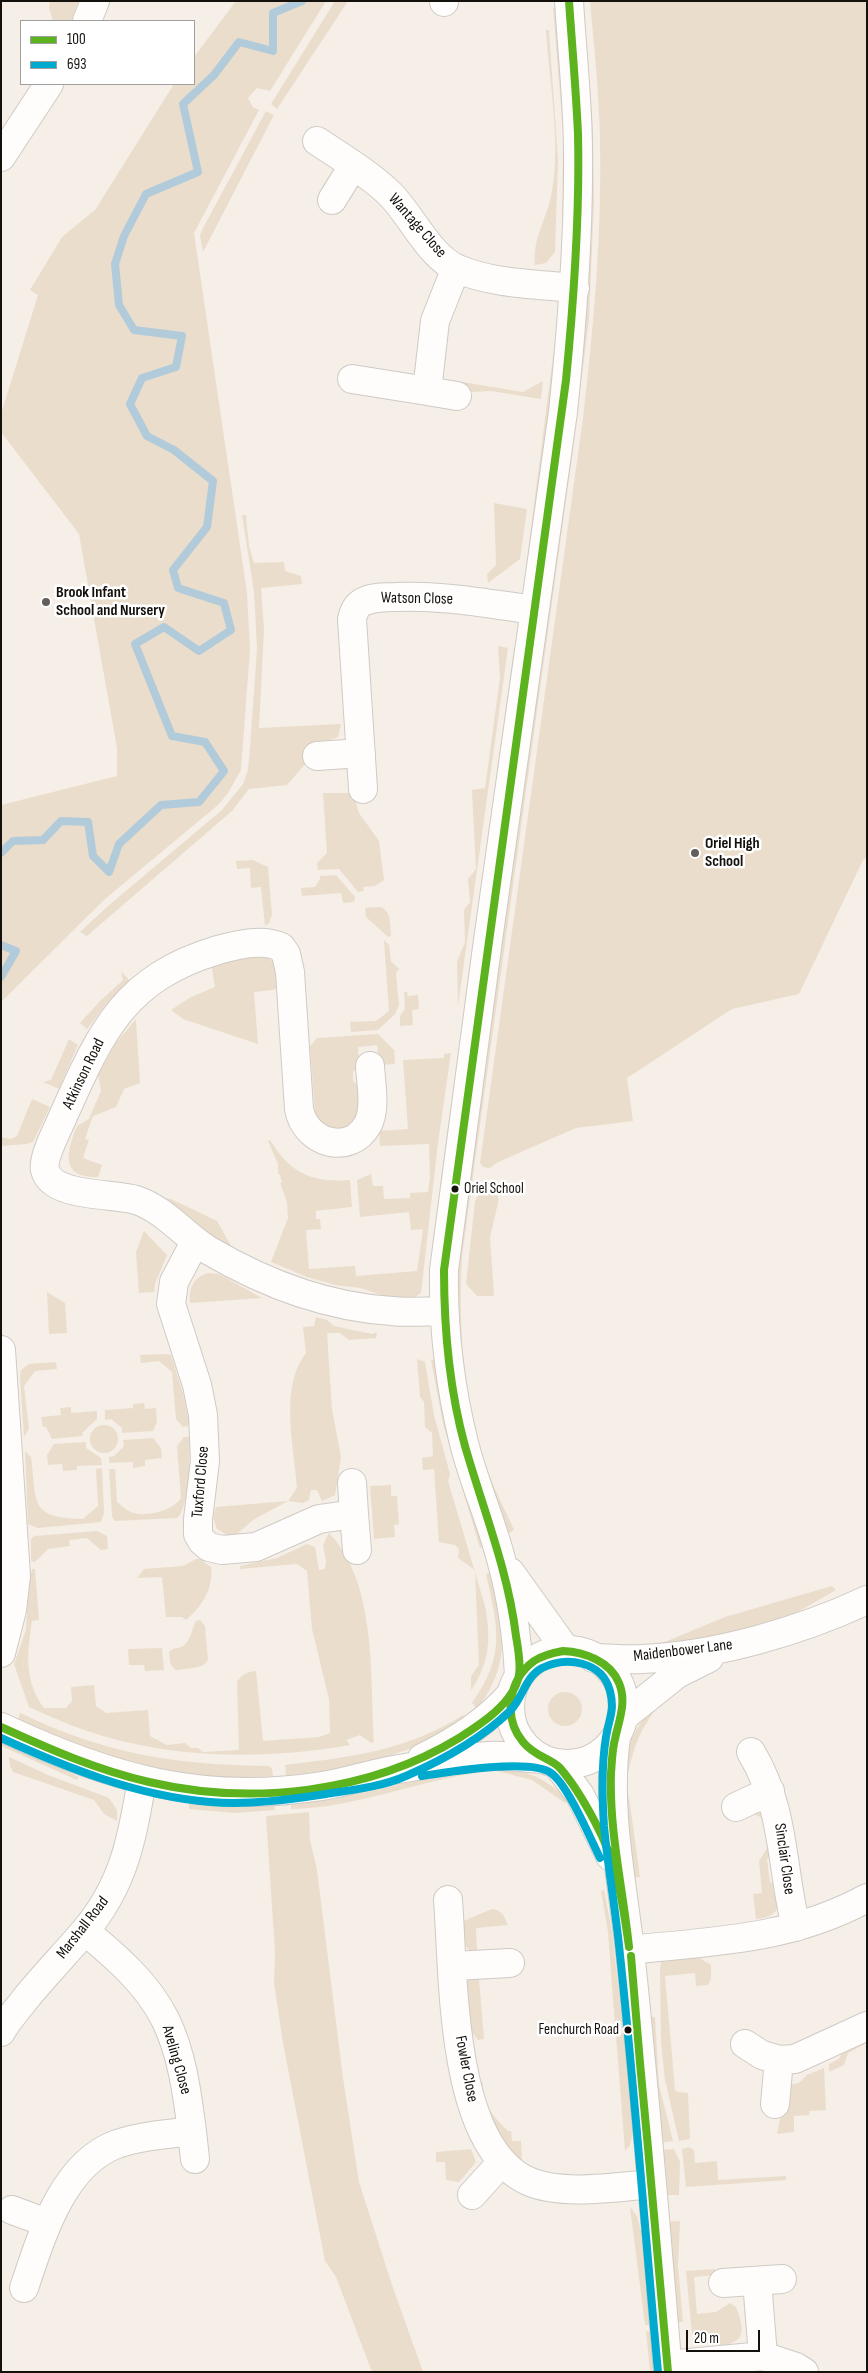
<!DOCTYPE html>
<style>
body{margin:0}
#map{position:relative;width:868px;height:2373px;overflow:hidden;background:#f5efe8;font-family:"Sofia Sans Condensed",sans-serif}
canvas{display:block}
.frame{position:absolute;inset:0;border:2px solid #14100c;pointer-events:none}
.legend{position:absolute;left:20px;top:20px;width:175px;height:65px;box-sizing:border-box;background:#fff;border:1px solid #a19f9e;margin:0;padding:6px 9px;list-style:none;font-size:15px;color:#14100c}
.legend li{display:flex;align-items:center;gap:10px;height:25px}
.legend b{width:25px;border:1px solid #a19f9e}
.scale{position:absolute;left:686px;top:2330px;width:74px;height:22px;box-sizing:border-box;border:2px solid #14100c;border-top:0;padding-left:6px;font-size:15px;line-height:18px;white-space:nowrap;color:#14100c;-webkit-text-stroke:4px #fff;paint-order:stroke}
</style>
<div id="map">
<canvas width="868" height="2373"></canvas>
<div class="frame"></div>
<ul class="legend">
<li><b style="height:6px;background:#5cb31e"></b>100</li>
<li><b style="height:6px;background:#00a9ce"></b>693</li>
</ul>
<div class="scale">20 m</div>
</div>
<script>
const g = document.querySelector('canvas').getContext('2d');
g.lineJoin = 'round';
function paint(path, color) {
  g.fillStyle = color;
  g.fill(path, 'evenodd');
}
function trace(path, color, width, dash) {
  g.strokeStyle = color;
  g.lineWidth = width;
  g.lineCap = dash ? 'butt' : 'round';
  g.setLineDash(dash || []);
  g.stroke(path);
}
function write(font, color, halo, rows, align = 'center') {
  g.font = font + ' "Sofia Sans Condensed",sans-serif';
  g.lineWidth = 5;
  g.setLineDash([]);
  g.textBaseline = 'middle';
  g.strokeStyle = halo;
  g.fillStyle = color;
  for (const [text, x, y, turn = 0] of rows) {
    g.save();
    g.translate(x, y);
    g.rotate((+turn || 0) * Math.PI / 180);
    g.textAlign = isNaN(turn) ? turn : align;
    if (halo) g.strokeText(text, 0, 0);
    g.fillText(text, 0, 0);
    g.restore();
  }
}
const green = new Path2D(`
 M50 1 78 2 71 21H53L49 8Z
 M236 1H326L270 91 257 88 248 98 253 107 259 110 194 233 247 593 250 649 241 770 228 793 218 805 105 899 1 1002V805L117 776V748L79 534 1 432V414L38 295 30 290 62 237 95 210 174 84H194V57Z
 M335 1H348L277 109 271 104Z
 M580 1H583L593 127 594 201 589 319 572 457 462 1256C458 1327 463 1399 486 1467 494 1489 505 1509 514 1530L508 1534 482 1471 463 1388 455 1287 544 617Z
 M590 1H867V857L863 860 799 994 732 1009 627 1078 633 1121 576 1128 496 1163 490 1168 483 1167 480 1163 583 418C594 325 602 232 600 138 599 92 594 47 590 1Z
 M559 7 565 84 567 236H562L563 131 553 8Z
 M546 30H549L558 160 555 252 546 263 535 265C532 238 548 217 552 191 561 143 549 80 546 30Z
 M266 111 274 115 203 252 200 236 202 230Z
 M556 333 562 334 531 569 526 567Z
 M456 381 523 392 543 381 541 399 491 391 473 392 451 385Z
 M494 503 527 509 520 559 488 583 487 574 496 565Z
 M242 515H246L249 546 254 563 284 562 285 571 301 576 302 584 261 588 264 629 259 728 341 724 338 737 330 740 312 742V756L287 785 249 789 232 811 87 936 80 932 108 906 222 810 243 784 248 770 250 747 257 649 254 592Z
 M498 646 508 648 458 1006 457 962 465 942 464 910 470 902 468 879 476 869 472 790 485 788 500 678Z
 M519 647 445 1184 440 1185 514 648Z
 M323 793H353L359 813 379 841 384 880 375 886 363 887 364 891 358 892 339 869 318 870 317 863 327 853Z
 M253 860 268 867 272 915 269 923 265 926 261 887 251 888 250 868 237 869 236 861Z
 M336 875 355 897 354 902 343 903 341 893 302 896 301 888 315 887 320 879V876Z
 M380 907C392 911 390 925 391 936L388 937 366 917 365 908Z
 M384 940 389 945 391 961 399 969 396 973 399 1005 395 1014 378 1030 351 1032 350 1022 376 1021 389 1011Z
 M240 956 266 957 275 963 279 987 273 990 254 992 258 1044 183 1019 171 1010 191 997 215 987 211 963Z
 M121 971 130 981 106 1004 87 1029 80 1023 100 1001 123 980Z
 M404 992H407L408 996 418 995 419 1009 412 1010 413 1025 400 1026V1016L405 1009Z
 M136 1019 140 1083 124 1089 116 1107 93 1116 85 1139 89 1140 83 1158 102 1165 98 1177C59 1178 67 1151 77 1126L89 1119 101 1091 98 1075 116 1043Z
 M378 1034 394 1050 395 1064 379 1065 377 1045 358 1047 359 1066 353 1072V1081L360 1086 362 1107 349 1130C334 1130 322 1128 315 1113L310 1046 317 1038Z
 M69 1039 78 1045 59 1089 43 1082 51 1080Z
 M451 1053 438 1143 421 1293 412 1299 397 1300 360 1288 335 1285 307 1277 271 1262 288 1218 287 1202 280 1183H282L280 1174H278V1164L268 1141 270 1140C290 1173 312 1183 350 1180L352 1207 316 1211V1219H320L321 1229 306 1230 309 1269 355 1266 356 1276 417 1271 423 1229 411 1230 409 1212 360 1217 357 1180 371 1174 373 1186H383L384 1199 410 1198V1193L428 1192 430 1177 429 1144 380 1146 379 1131 408 1129 403 1060 444 1058V1054Z
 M32 1099 50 1107 33 1142 26 1144 1 1146V1137L11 1139 17 1136Z
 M499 1185 498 1203 490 1237 494 1296H477L466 1284 475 1201 479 1194Z
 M159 1197 171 1199 217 1221 235 1253 216 1242Z
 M144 1231 167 1255 155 1284 154 1292 139 1293 136 1252Z
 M208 1273 219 1274 262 1298 190 1303C189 1287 193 1278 208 1273Z
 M47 1292 65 1303 67 1333 49 1334Z
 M316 1317 327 1320 334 1326 372 1334 377 1332 376 1338 349 1340 340 1333H327L332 1409 341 1457 335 1495 322 1501 317 1490H311L309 1500 303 1503 288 1501 253 1520 236 1535 229 1536 217 1529 213 1517 216 1507 288 1501 297 1488C294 1447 279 1387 306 1353L303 1327 314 1326Z
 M164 1354 171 1355 183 1393 189 1422 188 1426 183 1427 176 1419 172 1372 159 1361 141 1363 140 1355Z
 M417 1359 425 1362 434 1415 450 1474 448 1481 485 1606C491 1637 490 1663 471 1690V1676L479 1665 475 1570 458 1558 459 1549 455 1545 439 1542 434 1469 423 1470 422 1458 433 1456 432 1433 425 1427 424 1402 420 1397Z
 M431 1360H435L484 1546 480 1548 443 1424Z
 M56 1362 57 1369 35 1371 24 1386 29 1429 24 1437 20 1378 21 1370 29 1364Z
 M144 1403 145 1409 156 1408 157 1422 153 1431 122 1433V1428L111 1419 105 1420V1410L133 1408V1404Z
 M71 1407V1413L97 1411V1419L83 1432 82 1436 52 1439 46 1427H43L41 1417 61 1415 60 1408Z
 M90 1439a14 14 0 1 1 28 0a14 14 0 1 1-28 0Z
 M184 1437H189C190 1462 191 1491 180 1515L177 1518 115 1521 112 1517 109 1469H115L117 1502C122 1506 129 1512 134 1513 148 1517 174 1510 181 1498L177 1446Z
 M153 1438 161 1448 162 1458 145 1460V1466L133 1468V1462L109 1463V1457L114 1456 124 1446 123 1440Z
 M86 1442V1448L101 1458 102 1465 77 1466V1470L63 1471 62 1464 48 1465 47 1455 54 1444Z
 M25 1451 31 1457C37 1502 28 1518 83 1519L98 1506 96 1469 102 1468 104 1513 101 1522 38 1528 28 1524Z
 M391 1485V1496H397L399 1524 394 1525 395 1537 374 1539 370 1486Z
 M97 1531 107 1536 108 1549 101 1550 87 1538 69 1540 70 1546 48 1549 35 1562 31 1561V1539L34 1536Z
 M329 1533C377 1583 370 1676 374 1742L371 1743 360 1735 346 1740 350 1745C277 1758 198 1759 126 1742 93 1735 60 1721 29 1707L14 1664 26 1630 28 1587 32 1569H35L39 1620 32 1621C27 1653 24 1681 44 1708H66L72 1701 71 1687 94 1685 96 1706 106 1713 148 1710 150 1736 167 1745 185 1743 191 1748H198L203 1752 239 1750 237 1682C242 1674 247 1672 256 1671L263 1741 319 1737 330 1733 329 1699 312 1629 307 1571 297 1564 240 1569V1566L277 1558 307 1544 315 1547 319 1570 325 1569 326 1561 323 1545Z
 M196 1559H200L211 1567C214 1587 202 1607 186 1620L182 1617H166L162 1577 137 1578 144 1569 183 1566Z
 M490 1573C505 1624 512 1664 477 1709L472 1703C506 1655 498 1628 486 1574Z
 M832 1586 836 1590 782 1621 742 1633 648 1649 725 1617Z
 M200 1620 205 1626 208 1660C202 1670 187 1668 176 1670 169 1666 170 1659 169 1652 174 1647 176 1649 181 1647 191 1643 191 1630 196 1621Z
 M162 1648 164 1670 145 1671 144 1665H129L128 1649Z
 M548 1709a17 17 0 1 1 34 0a17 17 0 1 1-34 0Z
 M659 1705C640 1729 632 1750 627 1780H623C627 1746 631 1727 659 1705Z
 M20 1713C106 1754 174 1765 269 1766L272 1769 273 1776C214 1782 137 1769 81 1748 59 1740 39 1729 18 1720Z
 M463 1715 469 1720 415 1747 380 1759 346 1768 286 1776 285 1765C351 1757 406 1751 463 1715Z
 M1 1741 79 1777 77 1780 1 1746Z
 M9 1757 48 1775 109 1798 117 1810V1821L104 1814 94 1800 13 1772 10 1766Z
 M482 1766 483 1772C419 1780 356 1808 291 1809V1805L362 1793Z
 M497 1767C531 1772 543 1777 569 1800L565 1803 532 1780 497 1771Z
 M625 1791 629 1797 640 1877 634 1878 626 1817Z
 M189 1802 232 1807 275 1805V1810L235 1813 189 1809Z
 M309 1812 310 1840 317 1870 343 2078 359 2182 392 2285 423 2372H372L336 2277 325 2261 283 2043 274 1983 275 1952 266 1816Z
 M755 1812 764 1815 775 1849 767 1860 770 1882 780 1887C779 1908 780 1916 756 1919L753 1894 762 1893 759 1861 768 1847 767 1825 762 1818 754 1814 745 1815Z
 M604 1890 612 1931 623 2028H616L615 2026 608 1932 601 1891Z
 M492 1909C502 1910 504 1916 508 1925L476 1928 477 1950 475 1954C462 1947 462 1936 461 1922Z
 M669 1957H698L711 1965V1979L708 1985 696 1986 695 1973 665 1976 675 2090 678 2092 688 2093 690 2139 679 2141 665 2080 661 2042 660 1970 661 1962Z
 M488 1971 490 1978 479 1979 484 2039 478 2040 467 2026 465 1984 470 1977Z
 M650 2017H655L659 2085 673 2141 660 2143Z
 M622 2033 625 2037 633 2132 630 2145 625 2151 616 2036Z
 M867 2036V2043L848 2053 844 2065 829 2072V2064L839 2059 845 2046Z
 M824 2068 826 2110 809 2111 810 2115 794 2116V2132L777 2134 787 2085 799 2083 807 2075Z
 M479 2082H483C479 2102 495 2118 508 2131H511L512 2141H521L522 2160 509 2151 500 2139 493 2122 484 2115 475 2087Z
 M689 2147 694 2150 695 2163 717 2161 718 2180 786 2176V2180L686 2187 682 2149Z
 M471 2149 476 2162 459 2182 446 2180 445 2162H436V2152Z
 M674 2149 680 2162 679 2195H665L661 2150Z
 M630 2207 637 2216 641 2231 650 2325H645Z
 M680 2221 678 2265 683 2322H675L665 2222Z
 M715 2269V2275L694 2277 697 2314 716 2312 730 2303 736 2307C739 2315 745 2331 739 2338 729 2350 699 2346 692 2334L686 2271Z
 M646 2331 651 2332 655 2372H650Z`);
const stream = new Path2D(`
 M1 853 13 841 43 840 61 821 88 822 93 856 109 872 119 844 161 805 199 802 224 771 205 742 172 736 135 644 164 627 199 651 231 630 224 603 178 588 173 570 207 527 213 481 174 450 147 436 130 404 142 378 176 367 182 336 134 330 119 305 115 264 124 236 146 194 198 172 183 104 214 75 239 42 273 51V13L302 1
 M1 945 16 951 1 977`);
const minor = new Path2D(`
 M444 1V2
 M87 21 95 1
 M317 141C341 157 368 173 389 193 411 214 429 257 458 269 493 284 537 284 575 288
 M1 157 49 84
 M332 200 353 166
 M352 379 427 391 435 321 456 268
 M427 391 457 396
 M317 756 361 753
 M363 789 352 619C354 610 357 604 365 601 375 597 386 597 396 597 443 595 489 604 535 610
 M370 1066C371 1084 376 1108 368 1124 350 1157 305 1143 299 1109L290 972 286 954 281 947C262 938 237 945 218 950 124 978 101 1032 64 1114 59 1127 42 1157 45 1170 52 1198 115 1193 136 1200 164 1209 184 1235 208 1250 264 1283 327 1307 392 1311 409 1313 427 1311 444 1311
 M195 1242 174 1282 171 1304 197 1385 203 1415 205 1461 198 1519V1534L202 1541 209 1547 222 1550 256 1547 319 1519 354 1514 357 1550
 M1 1350 16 1576 12 1610 1 1653
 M352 1483 354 1514
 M510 1572 566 1650
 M510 1707a57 57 0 1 1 114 0a57 57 0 1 1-114 0Z
 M593 1658C609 1658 626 1660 642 1659 715 1656 801 1631 867 1600
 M519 1676C517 1636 512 1598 501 1559 491 1520 474 1483 464 1443 450 1387 443 1328 444 1270L488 940 563 412C572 326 579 240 578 153 578 103 572 52 569 1
 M622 1718 677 1674 709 1658
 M1 1727C109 1778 202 1805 322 1786 348 1782 373 1773 399 1769 429 1764 459 1758 489 1756 506 1755 525 1758 542 1759
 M616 1737C606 1809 622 1879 630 1951 645 2091 656 2231 668 2372
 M751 1752C785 1808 781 1866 796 1927
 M422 1758C455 1742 487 1722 511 1694
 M557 1764 580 1795 610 1856
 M736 1807 770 1791
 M448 1900C454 1974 449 2145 528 2181 561 2196 616 2187 652 2184
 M630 1950C714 1941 790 1940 867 1898
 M454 1966 510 1963
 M1 2032C7 2020 18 2009 26 1998 45 1975 65 1954 84 1932 124 1885 132 1839 142 1780
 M745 2044 762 2055 779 2060 775 2104
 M779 2060 795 2059 867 2026
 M192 2131 195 2159
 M472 2195 501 2163
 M12 2210 47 2223
 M757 2281 763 2356
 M723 2283 782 2279
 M24 2288C41 2238 62 2164 117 2144 141 2136 167 2134 192 2131 187 2093 182 2053 165 2019 147 1983 115 1956 85 1931
 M668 2365 763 2356 796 2367 804 2372`);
const bus1 = new Path2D(`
 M563 1651C584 1652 610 1661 619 1683 627 1702 619 1720 615 1739 612 1750 612 1762 611 1773 609 1831 623 1889 629 1947 623 1903 617 1862 595 1822 585 1803 574 1784 560 1768 551 1758 535 1757 523 1742 503 1718 508 1680 534 1661 543 1655 552 1653 563 1651Z
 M1 1727C49 1749 97 1770 149 1782 251 1806 369 1793 459 1738 481 1724 514 1703 519 1675 521 1663 518 1648 516 1636 508 1570 483 1509 465 1446 449 1388 444 1329 444 1270L566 380C574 298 580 216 578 134 576 89 572 45 569 1
 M631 1956 640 2063
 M631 1956 640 2063
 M640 2063 648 2148
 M640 2063 648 2148
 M648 2148 668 2372
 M648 2148 668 2372`);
const bus2 = new Path2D(`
 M1 1738C67 1768 137 1796 210 1802 249 1805 287 1800 326 1794 352 1790 381 1787 406 1776 443 1760 481 1739 510 1711 523 1698 525 1677 542 1668 567 1656 602 1661 610 1691 615 1711 609 1718 606 1737 601 1767 602 1796 604 1826 608 1869 616 1912 620 1955 635 2094 645 2233 658 2372
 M422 1776C447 1772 531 1758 551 1773 568 1785 590 1838 600 1858`);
const markers = [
 [46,602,5,"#635e59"],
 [695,853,5,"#635e59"],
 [455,1189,4.5,"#14100c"],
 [628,2030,4.5,"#14100c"]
];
const busNames = [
 ["Oriel School",464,1189],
 ["Fenchurch Road",619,2030,"right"]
];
const streetNames = [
 ["Wantage Close",417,226,49],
 ["Watson Close",417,599,1],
 ["Atkinson Road",84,1074,-64],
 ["Tuxford Close",201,1482,-85],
 ["Maidenbower Lane",683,1651,-7],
 ["Sinclair Close",784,1859,82],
 ["Marshall Road",83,1928,-52],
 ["Aveling Close",176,2060,74],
 ["Fowler Close",466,2069,79]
];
const poiNames = [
 ["Brook Infant",56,593],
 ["School and Nursery",56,611],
 ["Oriel High",705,844],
 ["School",705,862]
];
paint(green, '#ebddcb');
trace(stream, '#b1cbdb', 8);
trace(minor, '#cfcac4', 30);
trace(minor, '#fefdfc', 28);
trace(bus1, '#5cb31e', 8);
trace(bus2, '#00a9ce', 8);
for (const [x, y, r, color] of markers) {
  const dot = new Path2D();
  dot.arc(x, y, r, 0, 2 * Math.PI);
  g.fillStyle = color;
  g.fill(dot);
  trace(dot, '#fff', 2);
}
write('15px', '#14100c', '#fff', busNames, 'left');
write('16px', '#14100c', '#fff', streetNames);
write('bold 16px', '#14100c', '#fff', poiNames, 'left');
</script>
